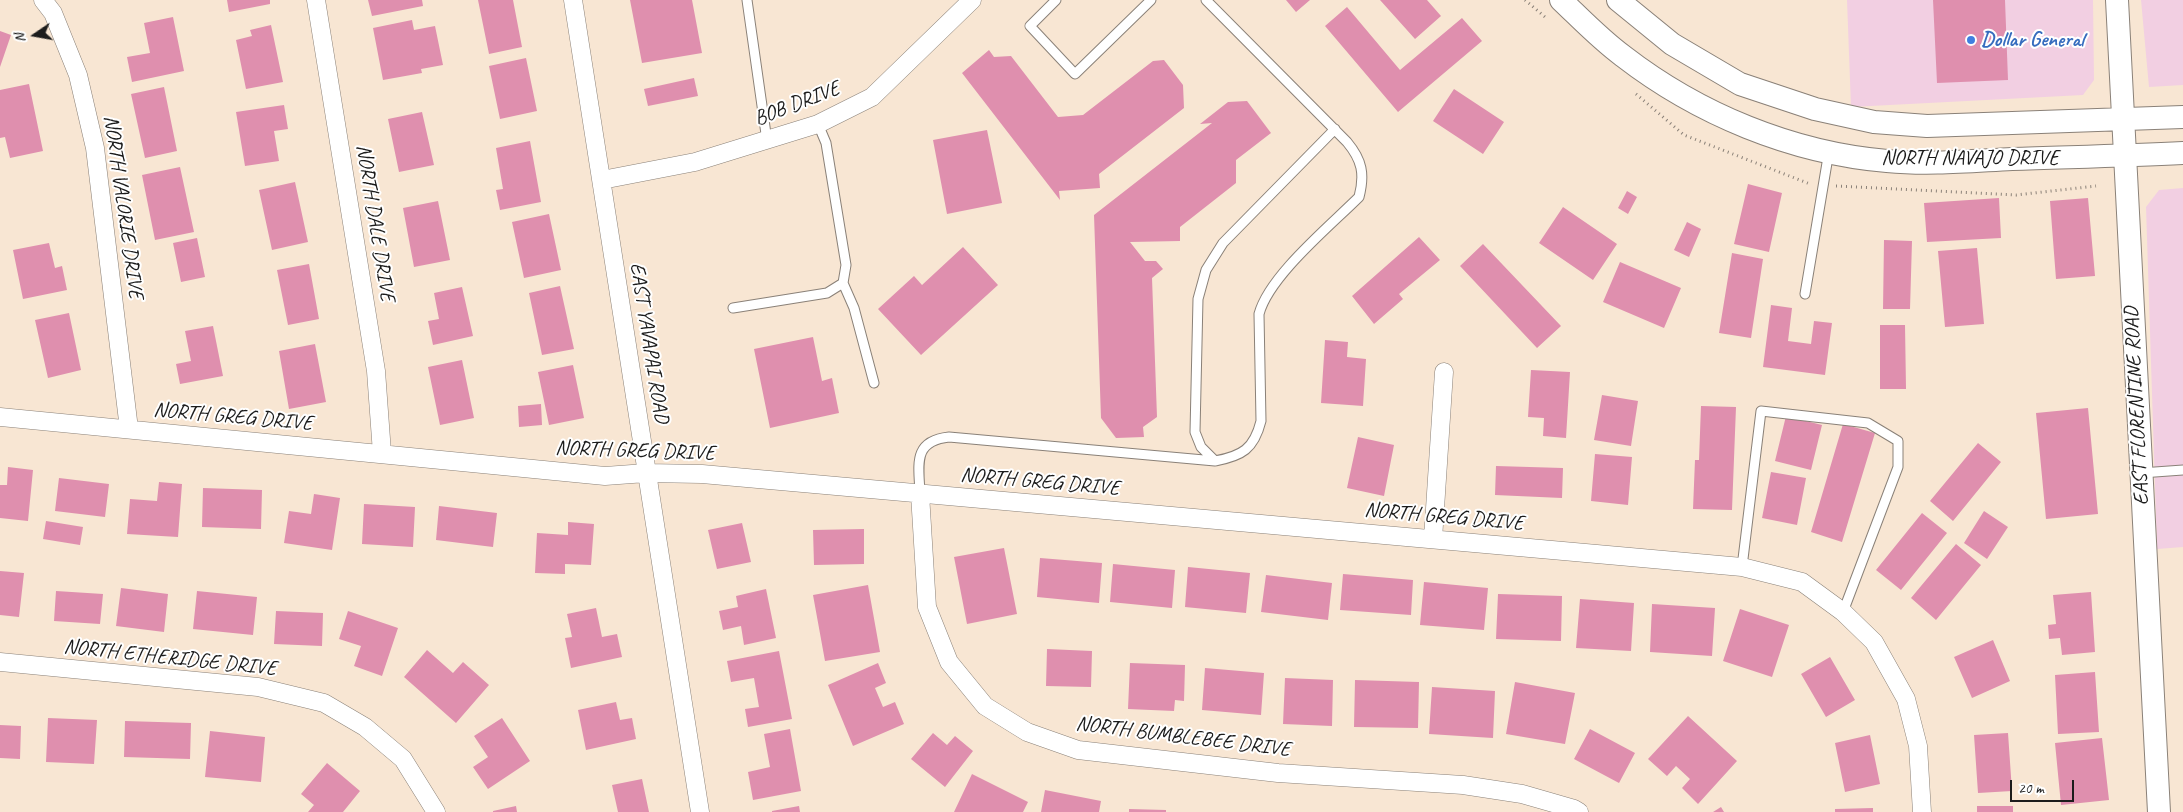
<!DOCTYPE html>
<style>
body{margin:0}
#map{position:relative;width:2183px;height:812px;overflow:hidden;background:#f8e6d3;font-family:Caveat,sans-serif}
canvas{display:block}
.north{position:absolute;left:10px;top:10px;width:50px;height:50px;-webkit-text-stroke:4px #fff;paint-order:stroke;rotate:258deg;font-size:14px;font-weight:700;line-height:20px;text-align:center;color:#1c1c1c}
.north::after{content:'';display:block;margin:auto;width:18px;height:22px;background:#1c1c1c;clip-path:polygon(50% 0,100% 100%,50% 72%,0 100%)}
.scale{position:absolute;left:2010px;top:780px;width:64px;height:22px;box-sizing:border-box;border:2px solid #1c1c1c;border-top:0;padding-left:6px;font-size:15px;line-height:18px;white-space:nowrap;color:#1c1c1c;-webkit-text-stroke:4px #fff;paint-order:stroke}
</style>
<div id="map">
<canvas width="2183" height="812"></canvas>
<div class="north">N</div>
<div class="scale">20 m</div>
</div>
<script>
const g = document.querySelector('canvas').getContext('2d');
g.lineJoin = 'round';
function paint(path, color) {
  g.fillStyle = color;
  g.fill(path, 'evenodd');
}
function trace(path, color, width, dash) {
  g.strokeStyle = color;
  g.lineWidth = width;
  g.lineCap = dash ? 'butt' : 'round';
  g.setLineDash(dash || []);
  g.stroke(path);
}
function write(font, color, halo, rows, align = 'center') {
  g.font = font + ' Caveat,sans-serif';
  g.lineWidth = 4;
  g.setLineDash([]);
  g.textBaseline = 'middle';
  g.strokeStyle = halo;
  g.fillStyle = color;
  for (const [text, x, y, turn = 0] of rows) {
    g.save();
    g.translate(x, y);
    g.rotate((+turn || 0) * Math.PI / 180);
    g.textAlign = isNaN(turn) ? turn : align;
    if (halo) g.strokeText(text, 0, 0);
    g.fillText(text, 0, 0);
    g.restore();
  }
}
const built = new Path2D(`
 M1847 0H2093L2094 80 2083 95 1851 107Z
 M2141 0H2183V85L2149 87Z
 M2183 188V547L2157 549 2146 207 2159 190Z`);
const building = new Path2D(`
 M227 0H270V4L229 12Z
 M368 0H422L423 6 372 16Z
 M478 0H513L522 47 489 54Z
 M630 0H692L702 53 642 63Z
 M1286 0H1310L1296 12Z
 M1380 0H1427L1441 16 1415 39Z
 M1933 0H2005L2008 80 1937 83Z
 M1347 7 1400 70 1462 18 1482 41 1398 112 1325 26Z
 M173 17 184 71 132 82 127 57 150 53 144 23Z
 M412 20 414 30 435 26 443 65 421 69 422 73 383 80 373 28Z
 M271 25 283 82 246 89 236 40 252 36 250 30Z
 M0 31 11 35 0 67Z
 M989 50 994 57 1011 56 1058 117 1083 115 1153 61 1164 60 1183 85 1184 108 1099 174 1100 188 1059 191 1060 200 962 73Z
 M526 58 537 111 500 119 489 66Z
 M694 78 698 96 648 106 644 89Z
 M29 84 43 151 10 158 5 137 0 138V90Z
 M164 87 177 151 145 158 131 94Z
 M1454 89 1504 122 1483 154 1433 121Z
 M1247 101 1271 133 1236 160V183L1180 227V241L1130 242 1145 261H1156L1163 269 1152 278 1157 417 1143 427 1144 437 1116 438 1101 418 1094 215 1212 123 1200 124 1228 102Z
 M284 105 288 129 274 131 279 161 245 166 236 112Z
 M422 112 434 165 399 172 388 119Z
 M987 130 1002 203 947 214 933 140Z
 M530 141 541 202 500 210 496 190 503 189 496 148Z
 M180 167 194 232 155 240 142 175Z
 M295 182 308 242 272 250 259 190Z
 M1748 184 1782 193 1769 252 1734 244Z
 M1627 191 1637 197 1628 214 1618 208Z
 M1999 198 2001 238 1927 242 1924 203Z
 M2088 198 2095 276 2056 279 2050 201Z
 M438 201 450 260 414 267 403 208Z
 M1563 207 1617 244 1593 280 1539 243Z
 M549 214 561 270 524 278 512 222Z
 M1687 222 1701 229 1689 257 1674 250Z
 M1419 237 1440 260 1399 294 1403 299 1374 324 1352 296Z
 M197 238 205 277 181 282 173 243Z
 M1884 240 1912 241 1910 309H1883Z
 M49 243 55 268 62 266 67 290 23 299 13 250Z
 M1483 244 1561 326 1537 348 1460 266Z
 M963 247 998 285 921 355 878 309 914 276 922 285Z
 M1977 248 1984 324 1945 327 1938 251Z
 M1732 253 1763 259 1751 338 1719 333Z
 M1620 262 1681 288 1664 328 1603 302Z
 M309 264 319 319 288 325 277 270Z
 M560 286 574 349 542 355 529 293Z
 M462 287 473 336 433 345 428 321 439 319 434 293Z
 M1771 305 1792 308 1788 341 1811 344 1814 321 1832 323 1825 375 1763 367Z
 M69 313 81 370 48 378 35 320Z
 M1880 325H1905L1906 389H1880Z
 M213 326 223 376 180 384 176 364 191 361 185 331Z
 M813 337 822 381 832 378 839 413 770 428 754 349Z
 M1325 340 1348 342 1347 357 1366 359 1363 406 1321 403Z
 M315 344 326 402 289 409 279 351Z
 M462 360 474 418 440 425 428 367Z
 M573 365 584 418 549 425 538 372Z
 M1531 370 1570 372 1566 438 1543 436 1544 418 1528 417Z
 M1602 395 1638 401 1631 446 1594 440Z
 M541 404 542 425 519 427 518 406Z
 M1701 406 1736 407 1732 510 1693 509 1695 460H1699Z
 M2088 408 2098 514 2046 519 2036 413Z
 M1786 416 1822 425 1811 470 1775 461Z
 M1843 424 1875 433 1842 542 1811 532Z
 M1358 437 1394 445 1384 496 1347 488Z
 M1978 443 2001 462 1953 521 1930 501Z
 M1595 454 1632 457 1628 505 1591 501Z
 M1496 466 1563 468 1562 498 1495 495Z
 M8 467 33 470 28 521 0 518V485H7Z
 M1771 472 1806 478 1797 525 1762 518Z
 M59 478 109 484 105 517 55 511Z
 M159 482 182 484 178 537 127 534 130 499 157 501Z
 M203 488 262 490 261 529 202 527Z
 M314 494 340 498 332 550 284 543 289 511 311 514Z
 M364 504 415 507 413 547 362 544Z
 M439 506 497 513 493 547 436 540Z
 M1984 511 2008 527 1987 559 1964 543Z
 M1922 513 1947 533 1901 590 1876 570Z
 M46 521 83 527 80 545 43 539Z
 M568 522 594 524 591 565 565 564V574L535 573 537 533 568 535Z
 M742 523 751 562 717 569 708 530Z
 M864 529V564L814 565 813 530Z
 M1956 544 1981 565 1936 620 1911 598Z
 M1004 548 1017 614 967 624 954 557Z
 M1040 558 1102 563 1099 603 1037 597Z
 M1113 564 1175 570 1172 608 1110 602Z
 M1188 567 1250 573 1246 613 1185 607Z
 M0 571 24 573 19 617 0 615Z
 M1343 574 1413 580 1411 615 1340 610Z
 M1266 575 1332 583 1328 620 1261 612Z
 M1424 582 1488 588 1484 630 1420 625Z
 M868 585 880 652 825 661 813 595Z
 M121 588 168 594 164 632 116 626Z
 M766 589 776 638 744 645 741 626 723 630 719 611 738 607 736 596Z
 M56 591 103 594 100 624 54 621Z
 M197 591 257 597 253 635 193 629Z
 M2091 592 2095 652 2062 655 2060 638 2049 639 2048 625 2056 624 2053 595Z
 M1498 594 1562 596 1561 641 1496 639Z
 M1580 599 1634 603 1631 651 1576 648Z
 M1652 604 1715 608 1712 656 1650 652Z
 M596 608 602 637 617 634 622 657 571 668 565 638 572 637 567 614Z
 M1740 609 1789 625 1772 677 1723 661Z
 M276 611 323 613 322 646 274 644Z
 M348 611 398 628 382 676 354 666 361 646 339 639Z
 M1993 640 2010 681 1972 698 1954 657Z
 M1047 649 1092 651 1091 687 1046 686Z
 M427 650 453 673 463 662 489 685 456 723 404 677Z
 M779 651 792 719 748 727 745 709 759 707 754 678 731 682 727 661Z
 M1830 657 1855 700 1826 717 1801 674Z
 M878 663 886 683 875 688 883 707 895 702 904 724 853 746 828 685Z
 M1130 663 1185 665 1184 701 1175 700 1174 711 1128 709Z
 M1205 668 1264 673 1261 715 1202 710Z
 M2095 672 2099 732 2058 734 2055 675Z
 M1285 678 1333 680 1332 726 1283 724Z
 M1355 680 1419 682 1418 728 1354 727Z
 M1515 682 1575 693 1565 744 1506 734Z
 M1432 687 1495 691 1493 738 1429 734Z
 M616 702 620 720 632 718 636 739 586 750 578 710Z
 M1688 716 1737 761 1698 804 1682 788 1690 779 1676 766 1667 776 1648 759Z
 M48 718 97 720 94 764 46 762Z
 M502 718 530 761 488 789 473 767 488 757 474 736Z
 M125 721 191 723 190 759 124 757Z
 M0 725 21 726 20 759 0 758Z
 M790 729 801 791 753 800 748 772 770 767 764 734Z
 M1590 729 1635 753 1619 783 1574 759Z
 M210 731 265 737 261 782 205 777Z
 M933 733 947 745 955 736 973 751 945 787 911 759Z
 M2008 733 2012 791 1978 793 1974 735Z
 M1870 735 1880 784 1845 792 1835 743Z
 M2102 738 2109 800 2061 805 2055 743Z
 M327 763 360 791 343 812H308L314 805 301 794Z
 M972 774 1028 802 1023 812H954Z
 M642 779 649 812H618L612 785Z
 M1045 790 1101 801 1099 812H1041Z
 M516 806 517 812H493V811Z
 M799 806 800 812H772V811Z
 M1977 806H2013V812H1977Z
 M1721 807 1724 812H1713Z
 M1873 808V812H1835V809Z
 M1129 809 1166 810V812H1129Z`);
const path = new Path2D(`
 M1525 0 1545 17
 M1636 94 1684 135 1810 184
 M1836 186 2016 195 2096 186`);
const service = new Path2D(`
 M747 0 767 141
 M1056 0 1030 26 1075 74 1151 0
 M843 283 854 308 874 383
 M1805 294 1829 151
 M733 308 827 293 843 283 846 265 826 143 818 124
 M1215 461 1201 447 1195 432 1198 299 1206 270 1223 243 1335 129
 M2141 473 2183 470
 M920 494C919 465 912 441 949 437L1215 461C1242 456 1254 449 1261 421L1259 314C1269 276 1330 226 1359 197 1365 174 1362 160 1347 142L1206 0
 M1742 567 1761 411 1868 423 1898 441V467L1843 612`);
const minor = new Path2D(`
 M43 0 53 13 78 75 95 148 129 429
 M316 0 376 371 382 453
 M573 0 700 812
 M602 180 695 162 818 124 872 97 972 0
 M0 417 605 476 646 473 702 474 1742 567 1802 582 1843 612 1874 642 1906 699 1918 746 1922 812
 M920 494 927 607 949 662 985 706 1027 732 1078 750 1278 773 1463 785 1522 794 1574 809 1579 812
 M1433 539 1444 372
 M0 662 258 687 324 703 365 727 403 759 436 812`);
const tertiary = new Path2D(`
 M1561 0C1581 19 1601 40 1623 56 1698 114 1792 153 1887 161 1929 165 1971 161 2012 159 2069 157 2126 156 2183 153
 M1618 0 1672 44 1740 84 1815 109 1874 122 1927 126 2183 117
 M2117 0 2159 812`);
const markers = [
 [1971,40,5,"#3f7fe0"]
];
const shopNames = [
 ["Dollar General",1981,40]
];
const streetNames = [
 ["BOB DRIVE",797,104,-21],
 ["NORTH NAVAJO DRIVE",1970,158],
 ["NORTH VALORIE DRIVE",123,207,82],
 ["NORTH DALE DRIVE",375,223,81],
 ["EAST YAVAPAI ROAD",649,343,81],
 ["EAST FLORENTINE ROAD",2137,406,-93],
 ["NORTH GREG DRIVE",233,417,5],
 ["NORTH GREG DRIVE",635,451,2],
 ["NORTH GREG DRIVE",1040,482,5],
 ["NORTH GREG DRIVE",1444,517,5],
 ["NORTH ETHERIDGE DRIVE",170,658,6],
 ["NORTH BUMBLEBEE DRIVE",1183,737,7]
];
paint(built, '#f2cfe2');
paint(building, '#df8fae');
trace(service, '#8a8178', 11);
trace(minor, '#8a8178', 19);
trace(tertiary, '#8a8178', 24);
trace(path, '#8a8178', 3, [1, 4]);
trace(service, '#fff', 9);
trace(minor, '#fff', 18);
trace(tertiary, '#fff', 22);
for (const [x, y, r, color] of markers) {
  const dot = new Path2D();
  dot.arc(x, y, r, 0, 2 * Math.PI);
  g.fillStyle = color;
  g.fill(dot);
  trace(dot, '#fff', 2);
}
write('bold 21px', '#366cbe', '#fff', shopNames, 'left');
write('21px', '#1c1c1c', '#fff', streetNames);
</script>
